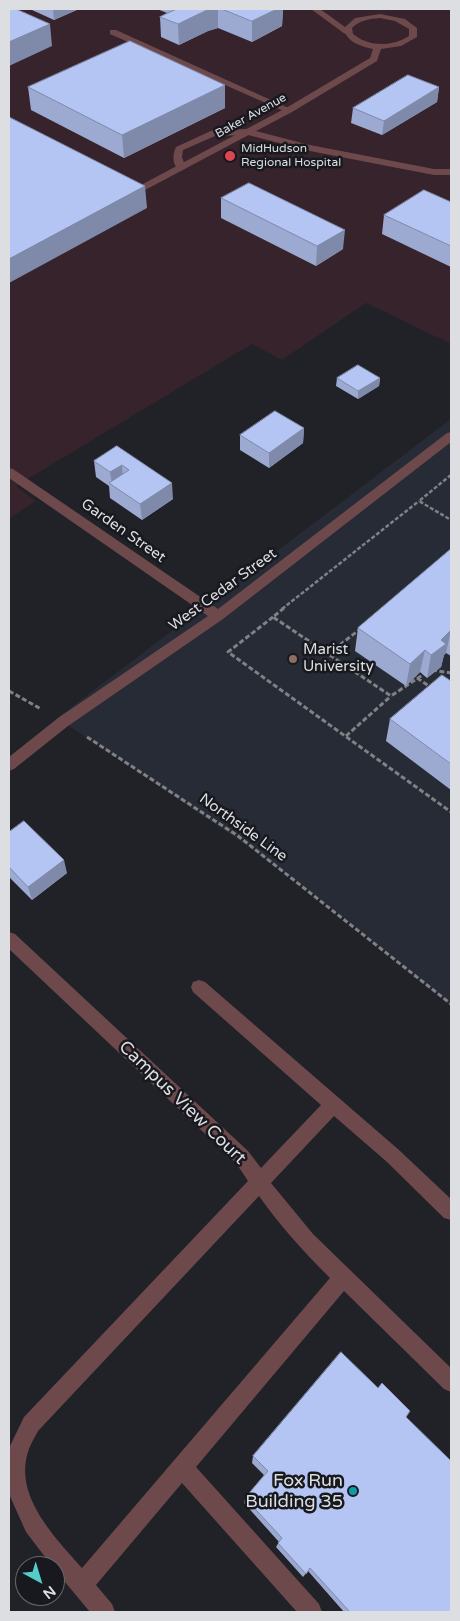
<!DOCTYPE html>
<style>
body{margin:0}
#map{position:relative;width:460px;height:1621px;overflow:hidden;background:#202227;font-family:"Varela Round",sans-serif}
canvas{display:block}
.frame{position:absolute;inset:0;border:10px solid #dcdee1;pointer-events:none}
.north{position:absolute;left:15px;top:1556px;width:50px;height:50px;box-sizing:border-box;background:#17191e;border:1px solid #66686c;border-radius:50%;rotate:141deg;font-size:14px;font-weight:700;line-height:20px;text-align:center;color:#dcdee1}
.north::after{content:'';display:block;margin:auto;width:18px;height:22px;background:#53cdca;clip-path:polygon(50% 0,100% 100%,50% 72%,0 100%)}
</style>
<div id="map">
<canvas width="460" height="1621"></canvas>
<div class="frame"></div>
<div class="north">N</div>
</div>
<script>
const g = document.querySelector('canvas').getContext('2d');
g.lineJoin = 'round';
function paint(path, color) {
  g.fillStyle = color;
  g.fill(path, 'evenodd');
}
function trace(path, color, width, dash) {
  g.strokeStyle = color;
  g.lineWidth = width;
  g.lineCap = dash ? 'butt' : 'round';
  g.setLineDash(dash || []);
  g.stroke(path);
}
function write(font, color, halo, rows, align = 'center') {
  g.font = font + ' "Varela Round",sans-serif';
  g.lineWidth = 5;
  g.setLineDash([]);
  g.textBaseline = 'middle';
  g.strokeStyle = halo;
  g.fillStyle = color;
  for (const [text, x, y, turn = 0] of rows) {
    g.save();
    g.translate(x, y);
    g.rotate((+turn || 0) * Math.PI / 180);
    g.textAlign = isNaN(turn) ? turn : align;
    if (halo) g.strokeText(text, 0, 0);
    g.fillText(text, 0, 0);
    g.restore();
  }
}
const built = new Path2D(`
 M451 419V1006L327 904 246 845 57 718Z`);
const medical = new Path2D(`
 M9 9H451V344L366 303 282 360 252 344 16 486 36 501 9 519Z`);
const pathFar1 = new Path2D(`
 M451 475 419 501 451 520
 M282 609 419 501`);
const path = new Path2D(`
 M284 608 273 617 391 696 427 672
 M273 617 228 652 451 812
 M328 654 359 630
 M432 670 451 673
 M417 678 432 688
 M9 691 41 709
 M346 736 391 696
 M87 737 238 836 451 1004`);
const lane = new Path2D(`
 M311 9H320L352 32 345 34Z
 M110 30H116L293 110 289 113 286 112 110 34Z
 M248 129 310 145 434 169H451V175H434L310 151 248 135 215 136 183 150 182 157 186 168 181 171C172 167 172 155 176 147L213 130Z
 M9 932 15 934 248 1151 261 1168 321 1105 193 992 191 987 193 982 199 980 205 982 399 1150 451 1199V1220L444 1218 387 1162 334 1116 271 1183 313 1234 451 1368V1392L444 1389 344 1291 196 1467 319 1604 322 1612H297L182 1483 96 1585 112 1604 115 1612H90L55 1570V1566H52L26 1532 9 1494V1448L24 1417 248 1181 236 1163 9 949ZM259 1196C280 1226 304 1252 330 1278L82 1568C55 1537 12 1495 29 1449 31 1443 35 1437 38 1431Z`);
const street = new Path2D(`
 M380 14 405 19 417 28V37L401 46 381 49 377 61 292 112 130 198H124V194L286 108 370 58 373 49C360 46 346 42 344 28L355 18ZM380 18 395 21 409 29V36C392 47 369 47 353 34L352 28C360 20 369 19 380 18Z
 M451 432V442L223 619 68 726 14 769 9 771V757L58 718 208 616 9 478V468L13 469 218 609 447 433Z`);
const wall = new Path2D(`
 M32 9H79L54 20 32 10Z
 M157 9H283L282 26 252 42 218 28 208 31 179 45 161 37 160 17 167 13Z
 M225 85V108L124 158 31 110 28 87Z
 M439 87 437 102 382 135 351 123 353 108Z
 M221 198 343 249 316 266 221 218Z
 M451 202V267L382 234 384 215Z
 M337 378H380L379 386 358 399 336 386Z
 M304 428 303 443 269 468 240 450V435Z
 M117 446 173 499 142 520 110 498 109 486 96 477 94 461Z
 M451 549V656L446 653 444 655 441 667 427 678 420 672 406 686 355 651 358 628Z
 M451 681V790L386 741 390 719Z
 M9 832 67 873 32 900 9 877Z
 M406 1417 451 1612H344L308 1571 303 1577 276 1547 279 1542 244 1503 245 1498 264 1475 252 1463 253 1456Z`);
const shadedWall = new Path2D(`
 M53 9H79L54 20Z
 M213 9H218V28L208 31 179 45 178 24 207 10Z
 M277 9H283L282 26 252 42V21Z
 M50 24 52 46 9 66V42Z
 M225 85V108L124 158 122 135Z
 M439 87 437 102 382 135 384 121Z
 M145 186 147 208 9 283V259Z
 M345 230 343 249 316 266 317 246Z
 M380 378 379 386 358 399V391Z
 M304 428 303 443 269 468V453Z
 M122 465 123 480 112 484 110 472Z
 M172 483 173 499 142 520 140 504Z
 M451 630 446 653 444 655 441 667 427 678 431 655 441 640Z
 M425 650 420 672 406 686 410 664Z
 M64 860 67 873 32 900 28 887Z`);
const building = new Path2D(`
 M9 9H16L50 24 9 42Z
 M177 9H213L207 10 178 24 160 17Z
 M222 9H277L252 21Z
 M130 41 225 85 122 135 28 87Z
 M408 75 439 87 384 121 353 108Z
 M9 117 145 186 9 259Z
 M249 183 345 230 317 246 221 198Z
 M424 190 451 202V246L384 215Z
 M358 365 380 378 358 391 337 378Z
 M275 411 304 428 269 453 240 435Z
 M117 446 172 483 140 504 109 483 129 470 122 465 110 472 94 461Z
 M451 549V630L441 640 446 644 431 655 425 650 410 664 358 628Z
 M442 675 451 681V764L390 719Z
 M24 821 64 860 28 887 9 867V832Z
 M341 1352 378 1388 382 1383 410 1411 406 1417 451 1461V1612H350L310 1568 306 1574 278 1543 282 1538 245 1498 268 1471 253 1456Z`);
const markers = [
 [230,156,6,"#e0444e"],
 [293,659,5,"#8d6e63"],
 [353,1491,5,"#0f9aa8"]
];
const farStreetnames = [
 ["Baker Avenue",251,116,-29]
];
const farPoinames = [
 ["MidHudson",241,149],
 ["Regional Hospital",241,163]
];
const streetNames = [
 ["Garden Street",123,531,35],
 ["West Cedar Street",223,590,-36],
 ["Northside Line",243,828,36]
];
const poiNames = [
 ["Marist",303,650],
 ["University",303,667]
];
const nearStreetnames = [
 ["Campus View Court",182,1103,44]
];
const nearPoinames = [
 ["Fox Run",343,1481],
 ["Building 35",343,1502]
];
paint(built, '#272b35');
paint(medical, '#36232b');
trace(pathFar1, '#7f8185', 2.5, [4, 2]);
trace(path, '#7f8185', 3, [5, 2.5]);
paint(lane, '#6e494c');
paint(street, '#6e494c');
paint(wall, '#9ca9d1');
paint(shadedWall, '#7f8aaa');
paint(building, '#b5c5f3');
trace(building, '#7f8aaa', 1);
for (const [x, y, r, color] of markers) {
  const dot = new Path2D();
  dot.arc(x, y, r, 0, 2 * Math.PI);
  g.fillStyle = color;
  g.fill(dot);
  trace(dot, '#17191e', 2);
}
write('12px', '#dcdee1', '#17191e', farStreetnames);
write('12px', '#dcdee1', '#17191e', farPoinames, 'left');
write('15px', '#dcdee1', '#17191e', streetNames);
write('15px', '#dcdee1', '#17191e', poiNames, 'left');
write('18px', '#dcdee1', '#17191e', nearStreetnames);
write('18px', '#dcdee1', '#17191e', nearPoinames, 'right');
</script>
